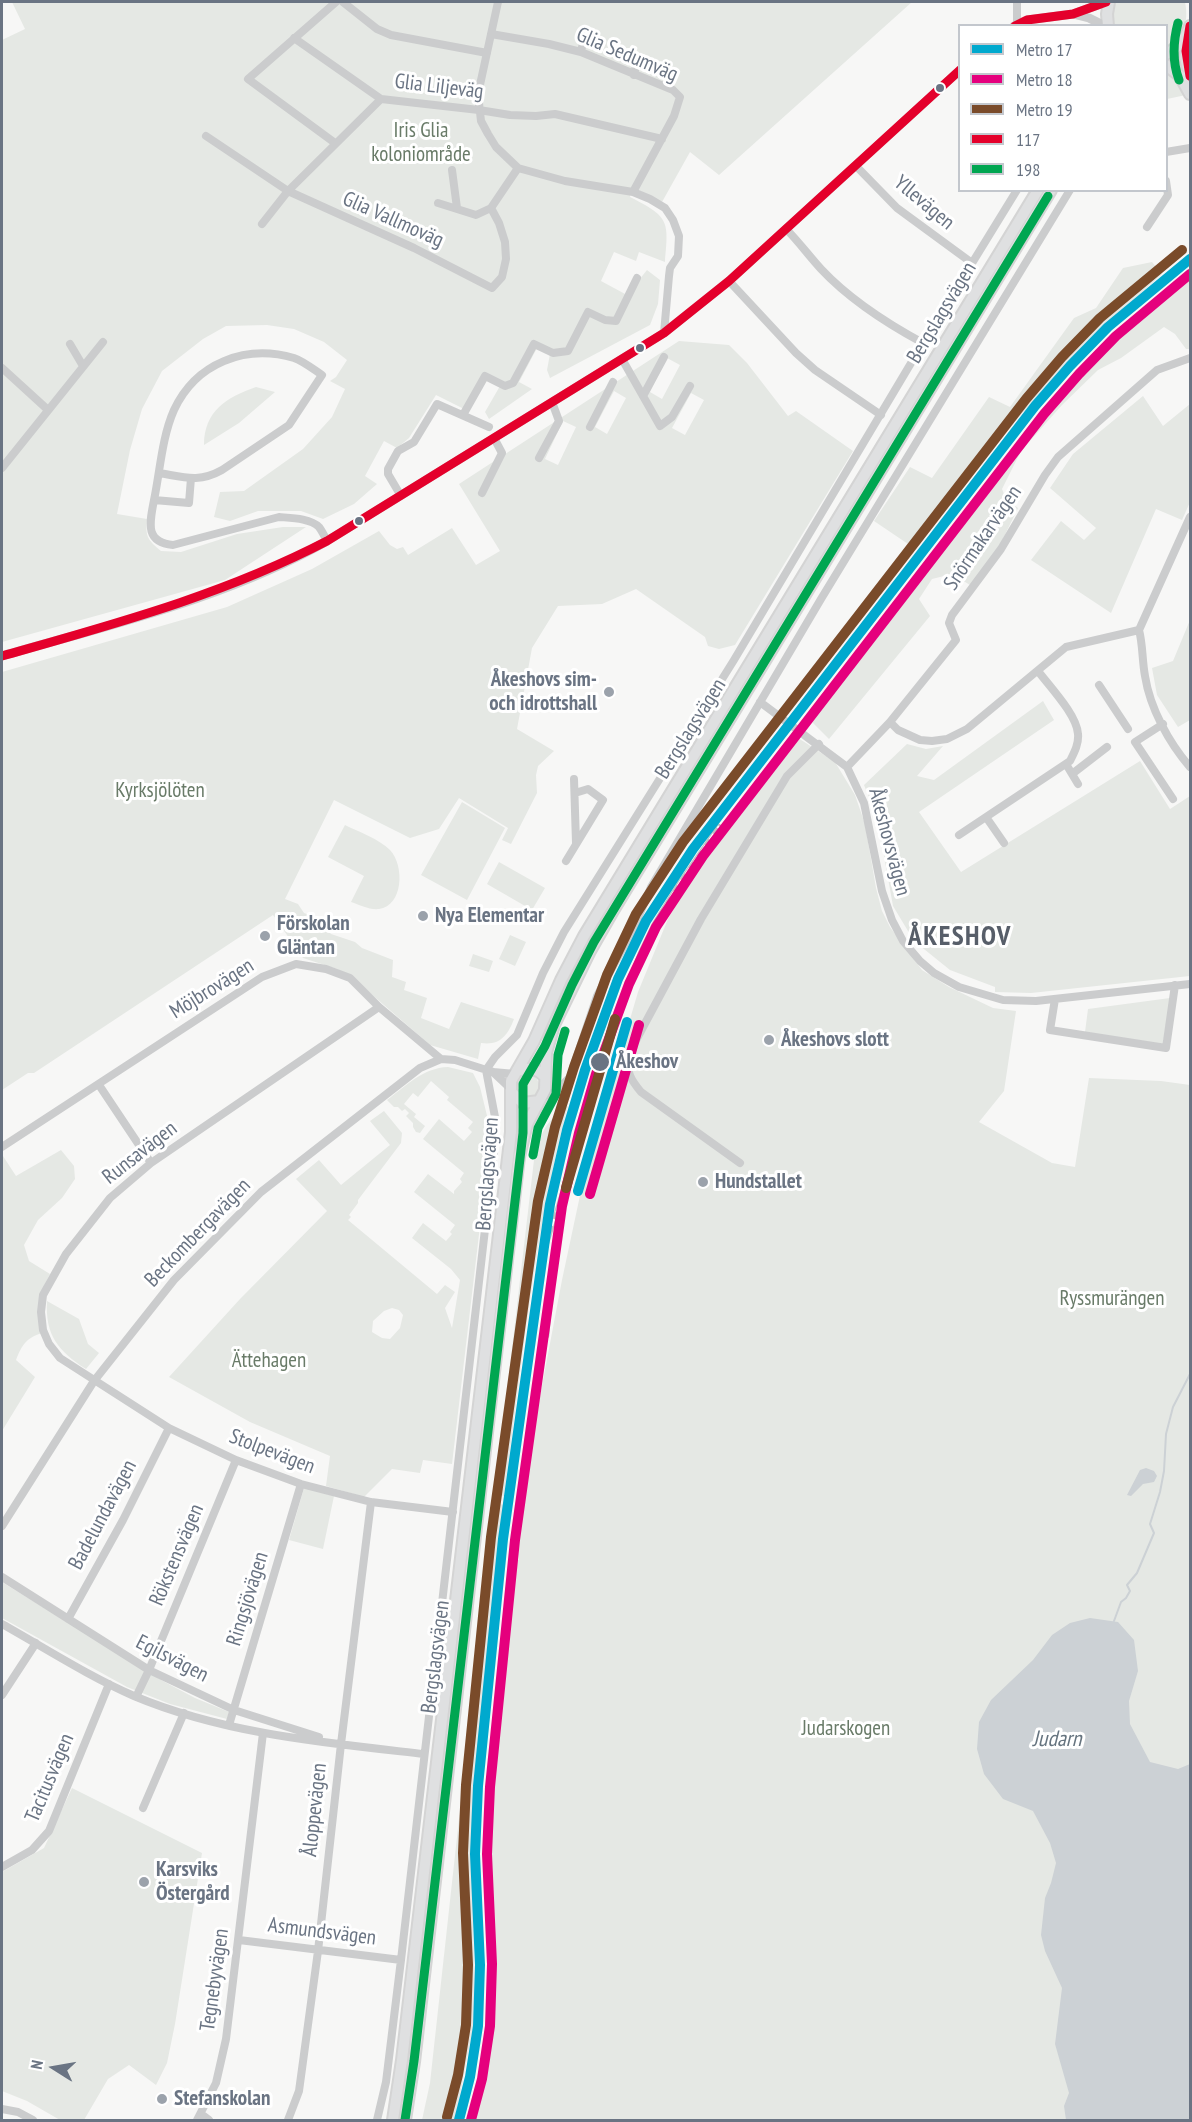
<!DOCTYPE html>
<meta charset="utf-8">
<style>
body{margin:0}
#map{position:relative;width:1192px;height:2122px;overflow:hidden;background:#f7f7f6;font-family:"PT Sans Narrow",sans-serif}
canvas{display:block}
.frame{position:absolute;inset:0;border:3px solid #6a7483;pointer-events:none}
.legend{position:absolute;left:958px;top:24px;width:210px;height:168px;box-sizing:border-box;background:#fff;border:2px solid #c3c7cd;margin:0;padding:8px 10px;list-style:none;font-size:18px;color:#6a7483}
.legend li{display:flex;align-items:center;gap:12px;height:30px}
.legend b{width:30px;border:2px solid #c3c7cd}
.north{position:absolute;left:24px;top:2038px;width:60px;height:60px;-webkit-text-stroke:4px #fff;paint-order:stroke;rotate:281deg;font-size:16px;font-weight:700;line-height:24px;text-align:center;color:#6a7483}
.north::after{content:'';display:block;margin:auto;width:21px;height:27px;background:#6a7483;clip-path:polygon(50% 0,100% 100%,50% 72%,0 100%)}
</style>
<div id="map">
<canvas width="1192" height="2122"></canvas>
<div class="frame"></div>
<ul class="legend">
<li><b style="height:8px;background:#00a9ce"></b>Metro 17</li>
<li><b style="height:8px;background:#e5007d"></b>Metro 18</li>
<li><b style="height:8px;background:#7a4b2a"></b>Metro 19</li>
<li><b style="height:8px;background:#e4002b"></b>117</li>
<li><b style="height:8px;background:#00a651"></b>198</li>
</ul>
<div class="north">N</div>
</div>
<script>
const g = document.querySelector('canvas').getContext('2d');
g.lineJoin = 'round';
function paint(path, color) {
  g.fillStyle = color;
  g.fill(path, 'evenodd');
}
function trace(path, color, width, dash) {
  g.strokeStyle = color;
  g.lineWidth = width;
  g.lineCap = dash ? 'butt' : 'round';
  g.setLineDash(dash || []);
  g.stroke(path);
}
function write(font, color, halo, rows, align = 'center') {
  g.font = font + ' "PT Sans Narrow",sans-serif';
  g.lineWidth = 6;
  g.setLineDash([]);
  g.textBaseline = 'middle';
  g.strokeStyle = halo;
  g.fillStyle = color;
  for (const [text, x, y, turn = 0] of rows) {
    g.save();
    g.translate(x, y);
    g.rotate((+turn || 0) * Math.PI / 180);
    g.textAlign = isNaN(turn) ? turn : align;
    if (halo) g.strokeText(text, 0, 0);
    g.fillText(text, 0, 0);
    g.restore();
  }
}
const green = new Path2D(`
 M12 2H912L719 175 690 152 662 202 632 187 630 197C669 217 669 220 665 262L639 252 636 261 614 252 601 281 627 295 647 270 660 280 658 304 650 325 550 378 547 370 550 354 537 348 519 382 532 389 489 419 485 412 500 386 487 379 468 411 436 395 409 438 397 448 384 441 365 476 377 484 354 504 323 519 301 511H258L230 521 214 517 220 492 244 491 303 449 332 417 345 389 330 381 336 377 347 360 324 342 294 329 267 325 226 326 203 339 162 371 142 409 130 450 117 514 147 519C145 537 148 540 161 551L181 552 237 534 283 527H306L225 580 2 642V40L25 29Z
 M1116 2H1185C1189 22 1184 36 1167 48L1166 26 1114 25V8Z
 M1166 70 1176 78 1186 95 1167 99Z
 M1152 262 1162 274 1096 334 1059 372 1018 418 943 513 911 546 874 521 910 467 932 478 989 397 1010 407 1074 318 1096 308 1123 268Z
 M1190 276V349H1186L1175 334 1164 327 1121 358 1098 370 1062 405 1021 451 1002 489 1006 499 1018 508 999 547 970 585 952 574 932 579 919 599 930 616 829 739 806 716 1059 394 1116 336 1178 283Z
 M679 341 729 345 747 363 788 416 796 411 853 451 735 645 719 649 708 646 705 637 636 589 602 604 558 606 532 648 517 729 554 751 538 766 536 775 537 793 511 844 502 840 508 828 459 798 439 829 410 838 334 800 285 899 298 904 304 913 315 917 331 934 355 942 362 948 393 960 392 977 406 982 404 990 427 998 421 1018 449 1029 461 1002 514 1019C508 1035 500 1046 481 1043L478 1059 430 1045 354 979 337 969 303 958 273 915 34 1073H28L2 1090V672L227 607 312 569 379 531 390 545 397 549 403 547 408 555 452 528 476 565 500 551 459 484ZM667 358 680 365 662 399 650 392ZM614 391 626 398 607 434 595 427ZM691 393 704 400 685 435 672 428ZM563 421 576 427 558 465 545 459Z
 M256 387 275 392 239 423 204 445C204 411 227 397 256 387Z
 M1143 396 1163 426 1190 404V502L1182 520 1156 509 1111 613 1031 560 1061 521 1084 540 1096 528 1050 488 1073 454Z
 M1190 620V720L1178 727 1157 695 1152 668 1173 661Z
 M1043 701 1054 720 919 812 961 872 1140 761 1170 809 1190 796V976L1031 993 995 992V987L950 970 914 941 893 906 877 817 864 785 907 744 926 749 943 746 917 776 934 780Z
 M792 734 835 762 855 795 865 824 876 888 882 911 890 927 922 970 949 987 993 1008 1016 1011 1004 1091 979 1122 1052 1163 1075 1167 1089 1078 1161 1081 1190 1085V2120H475L479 2104 488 2036 487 1795 497 1692 512 1560H519L515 1507 537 1412 562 1280 585 1172 638 992 668 919 696 870 750 788Z
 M462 802 505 828 467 900 421 875Z
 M345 825C359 832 379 839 390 850 405 866 403 906 379 909 369 910 360 905 351 902L364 876 328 857Z
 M499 862 545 888 532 910 487 884Z
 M510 935 526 942 515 966 499 959Z
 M473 954 493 961 489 972 469 966Z
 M1170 998 1163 1044 1085 1032 1088 1009Z
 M448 1067 473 1073 480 1087 491 1132 452 1464 423 1460 420 1473 392 1469 364 1497 326 1486 330 1456 250 1422 169 1377 240 1299 327 1211 296 1179 319 1160 341 1185 390 1145 370 1121 384 1111 402 1133 401 1143 358 1200V1203L349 1215 351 1217 348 1220 437 1294 445 1285 455 1292 445 1308 452 1328 460 1280 451 1269 412 1238 423 1223 446 1241 452 1234 450 1232 455 1225 414 1192 428 1174 454 1194V1191L462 1182 460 1179 464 1173 423 1139 439 1119 464 1141 472 1132 468 1128 473 1122 447 1100 449 1097 431 1081 418 1097 413 1093 404 1104 416 1114 414 1117 425 1126 420 1133 416 1132 413 1127V1123L406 1116 409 1113 405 1109 402 1111 398 1107H394L387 1100C407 1085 423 1068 448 1067ZM392 1308 399 1310 403 1315 400 1328 390 1339 382 1338 372 1332 373 1321 384 1311Z
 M515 1086a12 12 0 1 1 24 0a12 12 0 1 1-24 0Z
 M568 1106C534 1232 522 1367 504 1496L495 1494 534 1160C542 1132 543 1123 568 1106Z
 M61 1150 74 1166 75 1179 62 1198 38 1220 24 1245 29 1261 50 1274C38 1297 36 1307 42 1333 26 1338 22 1345 16 1360L35 1377 2 1431V1157L3 1156 16 1176Z
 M47 1301 79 1319 88 1344 99 1353 86 1369C58 1351 45 1335 47 1301Z
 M304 1488 334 1496 323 1549 289 1540Z
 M495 1503 504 1505 473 1797V1925L475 1996 473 2028 455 2120H422L430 2083 466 1755H469L470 1748 467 1745Z
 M2 1582 163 1681 195 1698 229 1712 227 1719 170 1704 127 1687 2 1618Z
 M72 1788 202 1853 175 2024 167 2063 156 2085 129 2065 108 2079 84 2120H60L27 2101 2 2091V1872L44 1848Z`);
const water = new Path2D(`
 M1146 1468 1154 1471 1157 1476 1154 1482 1143 1484 1131 1496 1127 1495 1140 1470Z
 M1090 1618 1118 1622 1134 1640 1138 1671 1129 1701 1130 1724 1150 1762 1178 1769 1190 1764V2120H1066L1064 2106 1069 2093 1055 2044 1062 1988 1045 1951 1041 1935 1045 1898 1051 1883 1056 1863 1050 1843 1033 1811 1003 1799 984 1774 977 1749 979 1722 991 1700 1033 1660 1052 1635 1070 1623Z`);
const stream = new Path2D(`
 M1114 1621 1121 1602 1126 1598 1130 1591 1127 1585 1137 1573 1154 1533 1150 1524 1160 1492 1164 1471 1166 1434 1173 1407 1190 1374`);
const minor = new Path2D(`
 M343 2 377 29 391 35 487 53
 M498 2 478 94 481 121 488 134 496 147 518 168 565 181 633 192 650 199 665 208 673 220 679 236 678 256 670 268 669 276 664 333
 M1017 2V26
 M491 34 549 44 581 52 673 90 680 97 674 116 633 192
 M294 38 381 99
 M581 52 585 33
 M634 75 638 56
 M206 136 288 191 414 248 492 288 502 277 506 259 505 242 499 223 491 208 518 168
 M335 143 248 79 336 2
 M1166 152 1190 148
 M856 166 897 208 972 263
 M452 170 457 208
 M438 203 476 215 491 208
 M262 224 288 191 381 99 479 110 510 115 536 116 555 114 662 139
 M1147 227 1168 195 1166 181
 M787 230C799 242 809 256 821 269 850 300 886 323 923 343
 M729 281 796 353 815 370 881 415
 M70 344 83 366
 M622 359 660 426 672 417 690 386
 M2 368 47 409
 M643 396 664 357
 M463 415 485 376 505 386 513 383 534 344 553 353 568 351 588 312 605 320 616 321 637 278
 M590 427 613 382
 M539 458 559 421 552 402
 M2 468 103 342
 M159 473C184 477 199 483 222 470L289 425 322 375C313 369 303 361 294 358 245 344 196 363 174 410 162 437 160 471 154 500L189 503 191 478
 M482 493 502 453 494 438
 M401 496 388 474V469L398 451 414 442 437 404 489 427
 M154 500C150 522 144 542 173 545L279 517C291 518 310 518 319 527 322 531 325 537 327 541
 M1139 630C1143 645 1142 660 1145 676 1150 708 1169 743 1190 767
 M1099 685 1128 729
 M760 702 847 767 864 803 882 891 892 920 903 941 920 961 934 973 959 987 1003 1000 1036 1001 1190 984
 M890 722 898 730 920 740 932 741 947 739 967 729 1066 647 1139 630 1190 517
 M1163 724 1135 742 1173 799
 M1066 764 1078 784
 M847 767 890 722 956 640 949 623 952 615 1001 549 1045 475 1058 457 1157 370 1190 358
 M1072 774 1107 747
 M574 779 576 843
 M986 817 1004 843
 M959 835 1070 761C1074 753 1079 744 1078 734 1077 715 1050 687 1038 671
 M566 861 603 800 588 789 575 793
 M1055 999 1050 1030 1166 1048 1175 985
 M379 1007 151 1163 110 1198 66 1254 43 1295 41 1312 43 1330 49 1344 60 1358 169 1428 236 1460 301 1484 371 1502 453 1512
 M493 1072 510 1088
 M99 1085 151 1163
 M542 1097 555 1092 570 1077 597 996 635 925 651 887 821 599 1070 190
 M2 1147 262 977 296 964 326 969 350 978 379 1007 441 1059
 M740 1163 641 1092C631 1080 627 1073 627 1057L701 919 787 776 819 744
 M2 1526 94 1381 174 1280 261 1192 420 1068 441 1059 455 1060 493 1072 515 1074
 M2 1577 149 1670 234 1710 319 1737
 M68 1619 123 1520 169 1428
 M2 1624C45 1648 88 1676 134 1696 224 1734 327 1743 424 1754
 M2 1695 36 1643
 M136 1697 149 1670 236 1460
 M229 1725 301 1484
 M143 1808 184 1713
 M2 1867 32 1850 49 1831 109 1684
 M239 1940 401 1960
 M2 2109 18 2112 33 2120
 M201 2114 209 2120
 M197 2120 216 2083 226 2039 263 1733
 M288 2120 299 2091 318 1951 341 1744 371 1502
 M377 2120 386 2082 401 1960 494 1151 495 1117 486 1070 495 1057 517 1035 543 973 564 932 734 660 923 343 1017 190`);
const tertiary = new Path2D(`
 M1073 14 1089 18 1105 26
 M1014 26 1027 20 1073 14 1106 2
 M2 656C112 624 227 598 327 541L664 333 729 281 960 70`);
const secondary = new Path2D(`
 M1108 26 1107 14 1109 2
 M1187 35 1185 58 1190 76
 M1166 54C1178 48 1186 39 1190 26
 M1166 65 1180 76 1190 94
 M517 1071C529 1067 537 1068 545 1077
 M511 1092 523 1103 539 1101
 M393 2120 402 2060 511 1132V1081L534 1041 561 980 584 936 1038 190
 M405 2120 414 2062 519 1157 527 1124 545 1090 546 1053 554 1025 590 951 614 909 1051 190`);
const rail = new Path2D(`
 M711 831 725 807
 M540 1266 616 1016 640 953 654 924 680 882 719 826
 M547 1336 556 1234`);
const bus1 = new Path2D(`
 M1015 26 1027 20 1073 14 1106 2
 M1190 26 1186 51 1190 76
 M2 656C114 624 223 595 327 541L664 333 729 281 960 70`);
const bus2 = new Path2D(`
 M1178 23C1173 42 1172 61 1179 80
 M533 1155 538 1128 556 1094 558 1055 565 1031
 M405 2120 414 2061 523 1133V1084L545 1046 572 985 594 942 1048 196`);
const metro1 = new Path2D(`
 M578 1191 627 1022
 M459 2120 470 2077 478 2026 480 1965 475 1854 478 1786 503 1539 550 1204 567 1130 585 1070 618 979 646 921 693 849 1035 406 1070 366 1108 327 1190 259`);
const metro2 = new Path2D(`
 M590 1194 639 1025
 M471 2120 482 2079 490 2026 492 1964 487 1854 490 1787 515 1540 562 1206 579 1133 596 1074 629 984 656 927 703 856 1044 414 1079 374 1116 336 1190 274`);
const metro3 = new Path2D(`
 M566 1188 615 1019
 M447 2117 458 2075 466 2025 468 1965 463 1853 466 1785 491 1537 538 1201 555 1127 574 1067 607 975 636 914 683 842 1026 399 1062 357 1100 318 1182 250`);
const markers = [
 [940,88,5,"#6a7483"],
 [640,348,5,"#6a7483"],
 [359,521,5,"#6a7483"],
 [609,692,6,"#9ba2ab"],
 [423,916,6,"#9ba2ab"],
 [265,936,6,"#9ba2ab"],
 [769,1040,6,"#9ba2ab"],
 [600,1062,10,"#6a7483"],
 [703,1182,6,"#9ba2ab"],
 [144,1882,6,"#9ba2ab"],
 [162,2099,6,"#9ba2ab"]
];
const streetNames = [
 ["Glia Sedumväg",627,55,23],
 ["Glia Liljeväg",439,87,7],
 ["Yllevägen",924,203,40],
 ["Glia Vallmoväg",393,220,24],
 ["Bergslagsvägen",942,313,-59],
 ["Snörmakarvägen",983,538,-56],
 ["Bergslagsvägen",691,729,-58],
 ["Åkeshovsvägen",889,842,75],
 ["Möjbrovägen",212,989,-32],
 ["Runsavägen",140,1153,-38],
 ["Bergslagsvägen",488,1174,-86],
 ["Beckombergavägen",198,1233,-46],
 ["Stolpevägen",272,1452,21],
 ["Badelundavägen",103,1515,-62],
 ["Rökstensvägen",177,1555,-67],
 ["Ringsjövägen",248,1599,-73],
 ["Bergslagsvägen",436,1657,-83],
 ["Egilsvägen",172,1659,27],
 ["Tacitusvägen",50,1778,-67],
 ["Åloppevägen",315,1810,-84],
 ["Asmundsvägen",322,1932,7],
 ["Tegnebyvägen",215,1980,-82]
];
const parkNames = [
 ["Iris Glia",421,131],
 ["koloniområde",421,155],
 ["Kyrksjölöten",160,791],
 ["Ryssmurängen",1112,1299],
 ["Ättehagen",269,1361],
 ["Judarskogen",846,1729]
];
const poiNames = [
 ["Åkeshovs sim-",597,680,"right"],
 ["och idrottshall",597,704,"right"],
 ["Nya Elementar",435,916],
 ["Förskolan",277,924],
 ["Gläntan",277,948],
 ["Åkeshovs slott",781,1040],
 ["Hundstallet",715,1182],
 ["Karsviks",156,1870],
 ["Östergård",156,1894],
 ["Stefanskolan",174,2099]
];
const stopNames = [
 ["Åkeshov",616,1062]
];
const waterNames = [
 ["Judarn",1057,1740]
];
const districtNames = [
 ["ÅKESHOV",960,937]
];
paint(green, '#e5e8e4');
paint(water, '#ccd1d5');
trace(stream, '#ccd1d5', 2);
trace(secondary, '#d4d4d4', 14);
trace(minor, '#cbcccd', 8);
trace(tertiary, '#cbcccd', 9);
trace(secondary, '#dfe0e1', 10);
trace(rail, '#c1c2c3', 4.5);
trace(rail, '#fff', 2, [7]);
trace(bus1, '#e4002b', 9);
trace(bus2, '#00a651', 9);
trace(metro1, '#00a9ce', 10);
trace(metro2, '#e5007d', 10);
trace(metro3, '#7a4b2a', 10);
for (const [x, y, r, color] of markers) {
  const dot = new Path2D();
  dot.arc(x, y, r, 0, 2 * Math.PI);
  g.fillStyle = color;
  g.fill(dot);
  trace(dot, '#fff', 2);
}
write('21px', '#6a7483', '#fff', streetNames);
write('21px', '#697b68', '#fff', parkNames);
write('bold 21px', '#6a7483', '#fff', poiNames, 'left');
write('bold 21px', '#6a7483', '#fff', stopNames, 'left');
write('italic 22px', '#66747f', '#fff', waterNames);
g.letterSpacing = '1.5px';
write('bold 27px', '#575e69', '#fff', districtNames);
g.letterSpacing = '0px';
</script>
